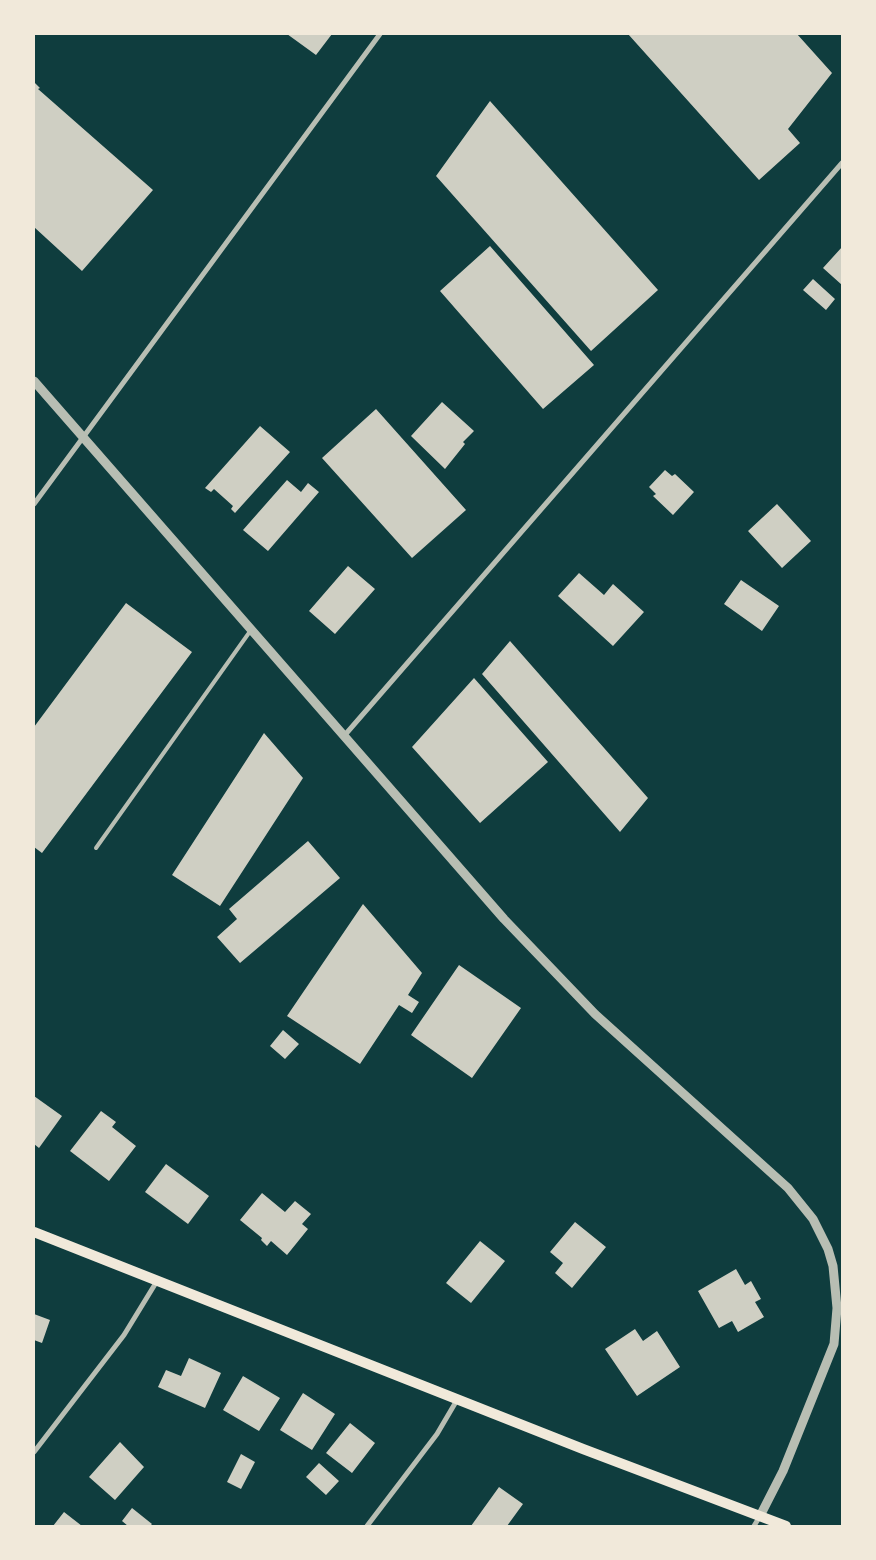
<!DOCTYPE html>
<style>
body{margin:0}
#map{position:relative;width:876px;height:1560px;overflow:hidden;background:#0f3d3e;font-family:"Work Sans",sans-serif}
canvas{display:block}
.frame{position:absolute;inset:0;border:35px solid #f1e9da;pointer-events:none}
</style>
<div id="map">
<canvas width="876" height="1560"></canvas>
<div class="frame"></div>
</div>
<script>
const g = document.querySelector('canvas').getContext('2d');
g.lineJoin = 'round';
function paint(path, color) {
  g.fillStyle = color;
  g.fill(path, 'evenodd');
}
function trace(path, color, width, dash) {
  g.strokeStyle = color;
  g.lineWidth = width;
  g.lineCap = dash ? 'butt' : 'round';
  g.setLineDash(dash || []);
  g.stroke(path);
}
const building = new Path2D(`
 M287 34H332L316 55Z
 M628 34H797L832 73 788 129 800 143 759 180Z
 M34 82 40 88 38 89 153 190 82 271 34 227Z
 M490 101 658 290 591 351 436 176Z
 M490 246 594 365 543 409 440 291Z
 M842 247V285L823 268Z
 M813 279 835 299 826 310 803 290Z
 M442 402 474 431 463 442 465 444 445 469 411 436Z
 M376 409 466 510 412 558 322 458Z
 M260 426 290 452 235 513 231 509 233 506 214 489 211 492 205 488Z
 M665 470 672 476 675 474 694 492 673 515 653 496 656 494 649 487Z
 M287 480 301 492 308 483 319 492 268 551 243 530Z
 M777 504 811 541 782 568 748 531Z
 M348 566 375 589 335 634 309 611Z
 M579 573 604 595 613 584 644 612 613 646 558 596Z
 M741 580 779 606 762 631 724 604Z
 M126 603 192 652 42 853 34 847V727Z
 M510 641 648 798 620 832 482 674Z
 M474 678 548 762 480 823 412 747Z
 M264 733 303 778 220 906 172 875Z
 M308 841 340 878 240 963 217 937 237 919 229 909Z
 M363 904 422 973 408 995 419 1002 412 1013 399 1005 360 1064 287 1016Z
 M459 965 521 1008 472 1078 411 1035Z
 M283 1030 299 1044 285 1059 270 1046Z
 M34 1096 62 1116 39 1148 34 1144Z
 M101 1111 116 1122 112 1127 136 1146 109 1181 70 1151Z
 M166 1164 209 1196 188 1224 145 1192Z
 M262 1193 285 1212 295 1201 311 1214 302 1224 308 1229 287 1255 271 1241 267 1246 261 1240 262 1238 240 1220Z
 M575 1222 606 1247 572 1288 555 1273 563 1263 550 1252Z
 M480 1241 505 1261 471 1303 446 1283Z
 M736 1269 745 1285 751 1281 761 1299 755 1302 764 1317 738 1332 732 1321 719 1328 698 1291Z
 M34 1314 50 1320 42 1343 34 1340Z
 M635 1329 643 1341 657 1331 680 1367 637 1396 605 1349Z
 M189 1358 221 1373 205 1408 158 1387 166 1370 181 1376Z
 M243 1376 280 1398 259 1431 223 1410Z
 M303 1393 335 1414 312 1450 280 1430Z
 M350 1423 375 1443 352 1473 326 1453Z
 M120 1442 144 1467 115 1500 89 1477Z
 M241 1454 255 1462 241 1489 227 1482Z
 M319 1463 339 1481 326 1495 306 1477Z
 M499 1487 523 1504 507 1526H471Z
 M132 1508 152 1524 150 1526H128L122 1521Z
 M64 1512 82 1526H53Z`);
const service = new Path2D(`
 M96 848 251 630`);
const minor = new Path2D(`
 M34 504 380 34
 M344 736 842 163
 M34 1452 124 1335 157 1281
 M367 1526 437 1434 457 1400
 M754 1526 760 1516`);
const tertiary = new Path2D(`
 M34 381 504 919 595 1014 788 1188 813 1219 828 1249 833 1266 837 1308 834 1344 783 1471 760 1516`);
const secondary = new Path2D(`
 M34 1232 583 1449 786 1526`);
paint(building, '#cfcfc3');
trace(service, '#b8beb3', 4);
trace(minor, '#b8beb3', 5);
trace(tertiary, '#b8beb3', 9);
trace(secondary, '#f1e9da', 10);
</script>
